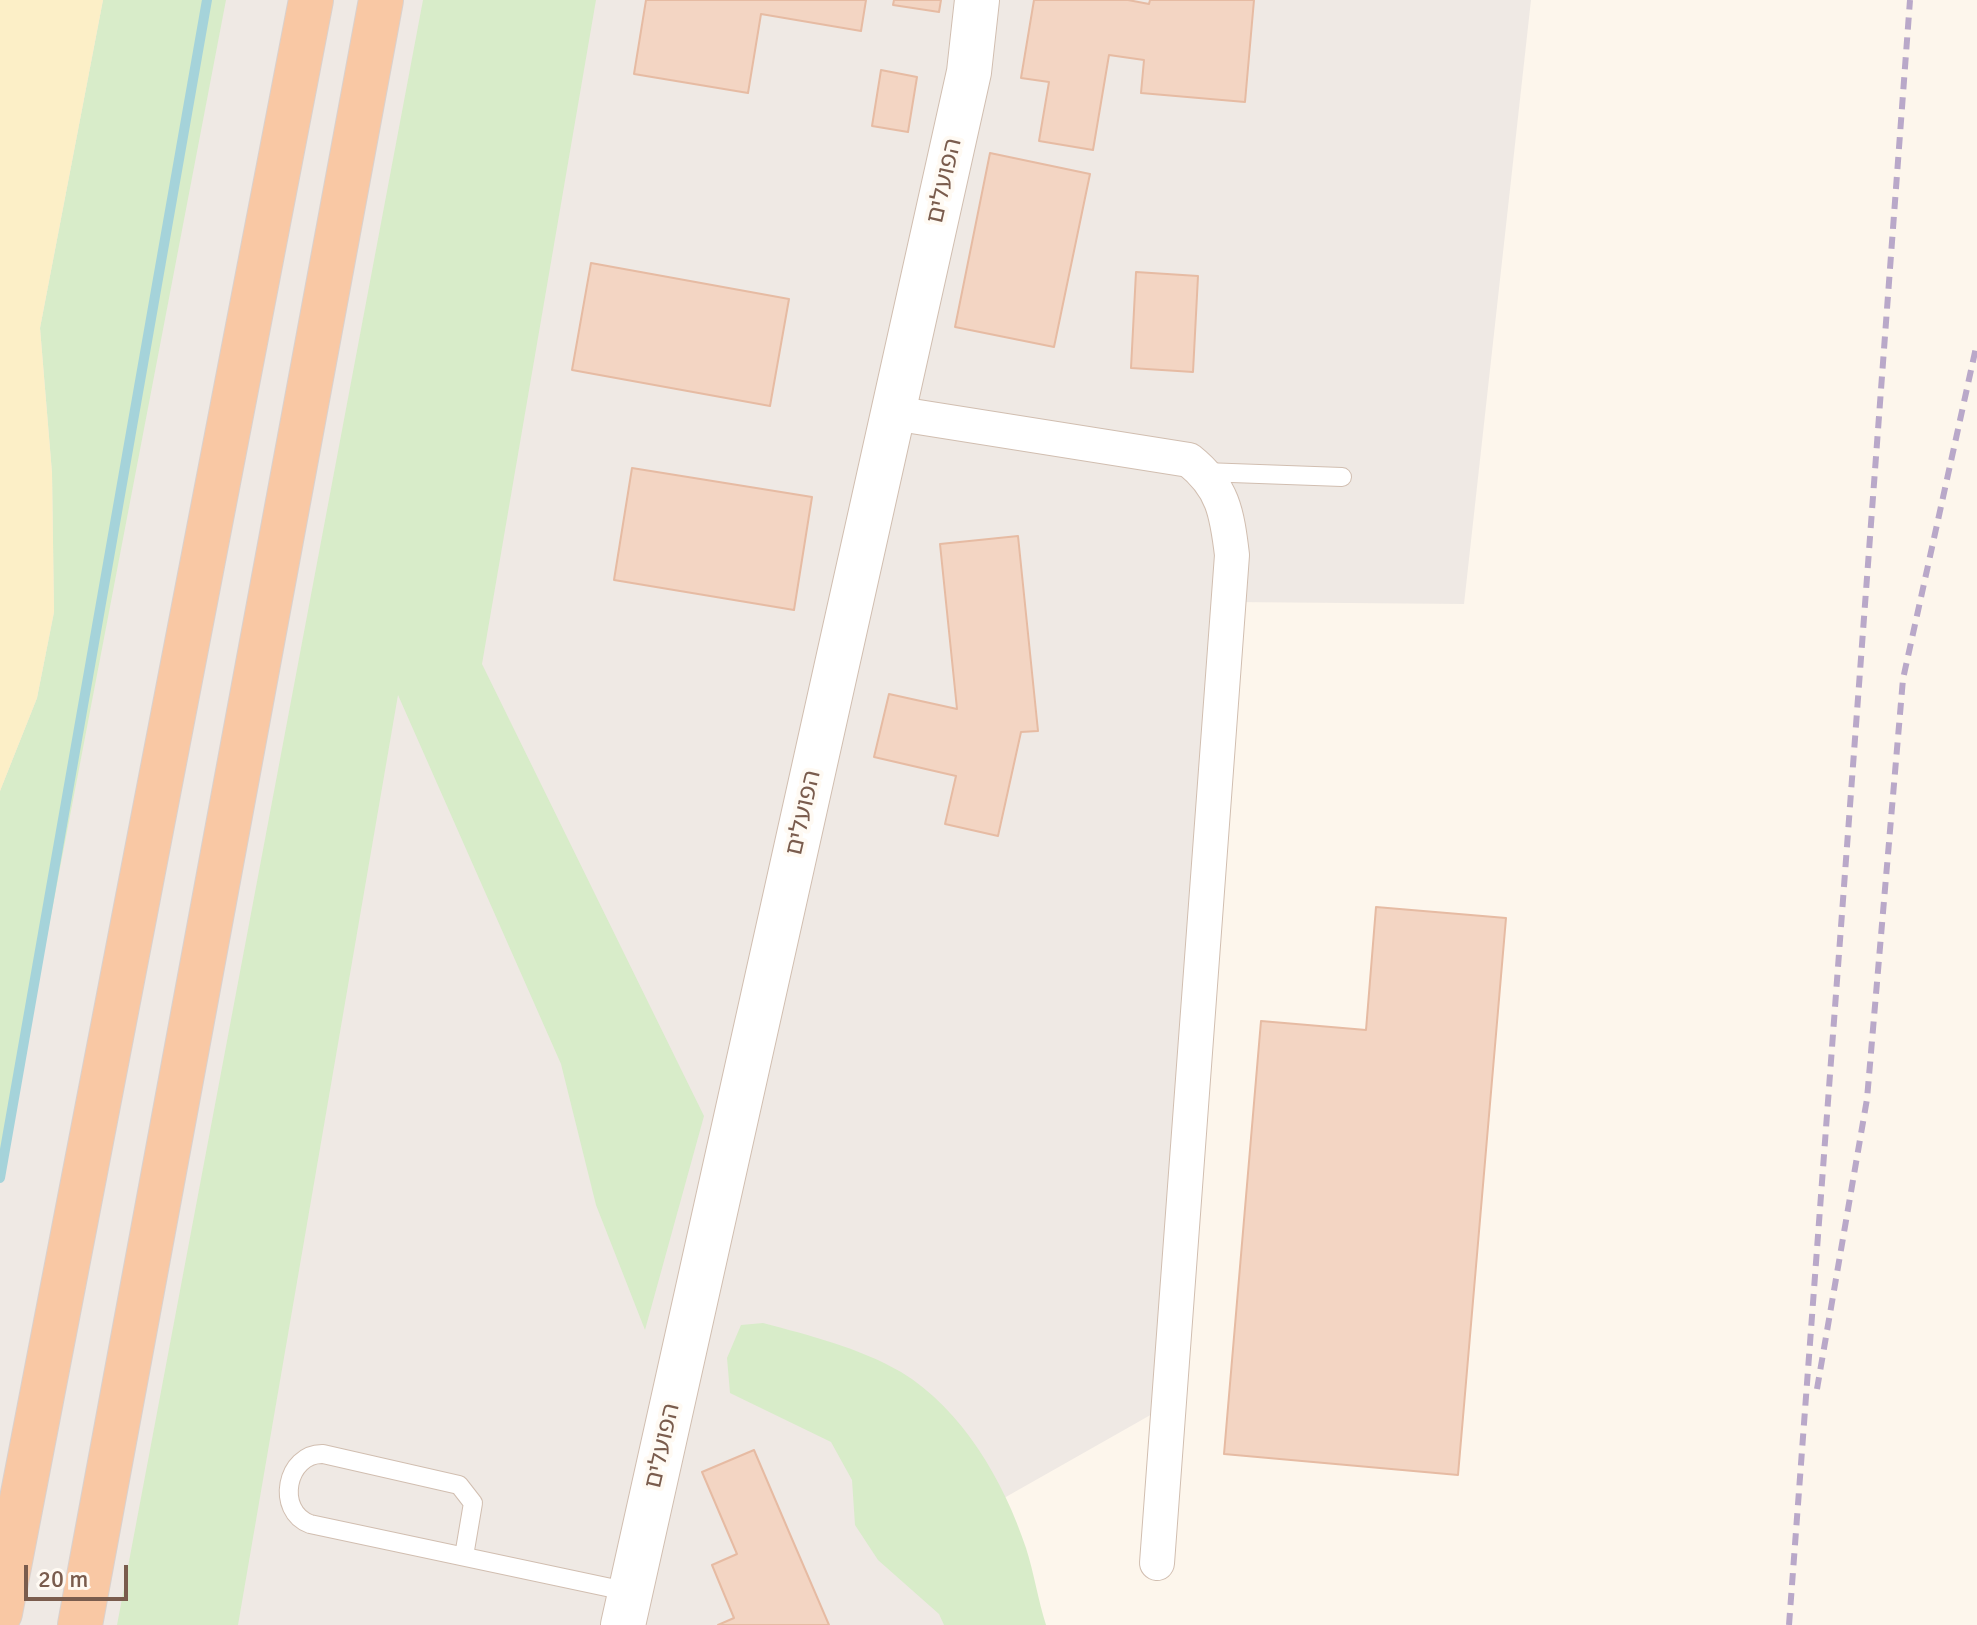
<!DOCTYPE html>
<meta charset="utf-8">
<style>
body{margin:0}
#map{position:relative;width:1977px;height:1625px;overflow:hidden;background:#fdf6ec;font-family:Signika,sans-serif}
canvas{display:block}
.scale{position:absolute;left:24px;top:1565px;width:104px;height:36px;box-sizing:border-box;border:4px solid #7a5c4d;border-top:0;padding-left:10px;font-size:24px;line-height:28px;white-space:nowrap;color:#7a5c4d;-webkit-text-stroke:6px #fffaf3;paint-order:stroke}
</style>
<div id="map">
<canvas width="1977" height="1625"></canvas>
<div class="scale">20 m</div>
</div>
<script>
const g = document.querySelector('canvas').getContext('2d');
g.lineJoin = 'round';
function paint(path, color) {
  g.fillStyle = color;
  g.fill(path, 'evenodd');
}
function trace(path, color, width, dash) {
  g.strokeStyle = color;
  g.lineWidth = width;
  g.lineCap = dash ? 'butt' : 'round';
  g.setLineDash(dash || []);
  g.stroke(path);
}
function write(font, color, halo, rows, align = 'center') {
  g.font = font + ' Signika,"Noto Sans Hebrew",sans-serif';
  g.lineWidth = 8;
  g.setLineDash([]);
  g.textBaseline = 'middle';
  g.strokeStyle = halo;
  g.fillStyle = color;
  for (const [text, x, y, turn = 0] of rows) {
    g.save();
    g.translate(x, y);
    g.rotate((+turn || 0) * Math.PI / 180);
    g.textAlign = isNaN(turn) ? turn : align;
    if (halo) g.strokeText(text, 0, 0);
    g.fillText(text, 0, 0);
    g.restore();
  }
}
const industrial = new Path2D(`
 M0 0H1531L1464 604 1232 602 1154 1413 967 1519 989 1625H0Z`);
const green = new Path2D(`
 M103 0H226L0 1182V791L37 698 54 612 52 473 40 328Z
 M423 0H596L482 664 704 1116 645 1330 596 1205 561 1064 398 695 238 1625H117Z
 M763 1323C808 1335 860 1348 901 1372 962 1409 1004 1481 1026 1548 1034 1573 1038 1600 1046 1625H944L939 1614 878 1560 855 1525 852 1480 831 1442 730 1393 727 1358 741 1325Z`);
const sand = new Path2D(`
 M0 0H103L40 328 52 473 54 612 37 698 0 791Z`);
const stream = new Path2D(`
 M0 1178 207 0`);
const building = new Path2D(`
 M646 0H866L861 31 761 14 748 93 634 74Z
 M894 0H941L939 12 893 5Z
 M1034 0H1128L1149 4 1150 0H1254L1245 102 1141 93 1144 60 1109 55 1093 150 1039 141 1049 82 1021 78Z
 M881 70 917 77 908 132 872 126Z
 M990 153 1090 174 1054 347 955 327Z
 M591 263 789 299 770 406 572 370Z
 M1136 272 1198 276 1193 372 1131 368Z
 M632 468 812 497 794 610 614 580Z
 M1018 536 1038 731 1021 732 998 836 945 824 956 776 874 757 889 694 957 709 940 544Z
 M1376 907 1506 918 1458 1475 1224 1454 1261 1021 1366 1030Z
 M754 1450 789 1532 829 1625H718L734 1618 712 1565 737 1554 702 1472Z`);
const service = new Path2D(`
 M1204 472 1342 477
 M464 1556 473 1503 459 1485 323 1454C286 1453 275 1511 310 1524L630 1592`);
const minor = new Path2D(`
 M893 413 1189 460C1223 487 1227 513 1232 555L1157 1563`);
const tertiary = new Path2D(`
 M623 1625 969 72 977 0`);
const trunk = new Path2D(`
 M0 1613 311 0
 M80 1625 381 0`);
const rail = new Path2D(`
 M1817 1389 1867 1099 1903 679 1977 343
 M1789 1625 1910 0`);
const streetNames = [
 ["הפועלים",945,181,-77],
 ["הפועלים",804,813,-77],
 ["הפועלים",663,1446,-77]
];
paint(industrial, '#efe9e4');
paint(green, '#d8ecc9');
paint(sand, '#fcefc7');
trace(stream, '#a5d3da', 10);
paint(building, '#f3d5c3');
trace(building, '#e6bba3', 2);
trace(service, '#d1beb0', 20);
trace(minor, '#d1beb0', 36);
trace(tertiary, '#d1beb0', 46);
trace(trunk, '#dad1cd', 46);
trace(service, '#fff', 18);
trace(minor, '#fff', 34);
trace(tertiary, '#fff', 44);
trace(trunk, '#f9c8a4', 44);
trace(rail, '#b9a8c9', 6, [12, 8]);
write('24px', '#7a5c4d', '#fffaf3', streetNames);
</script>
